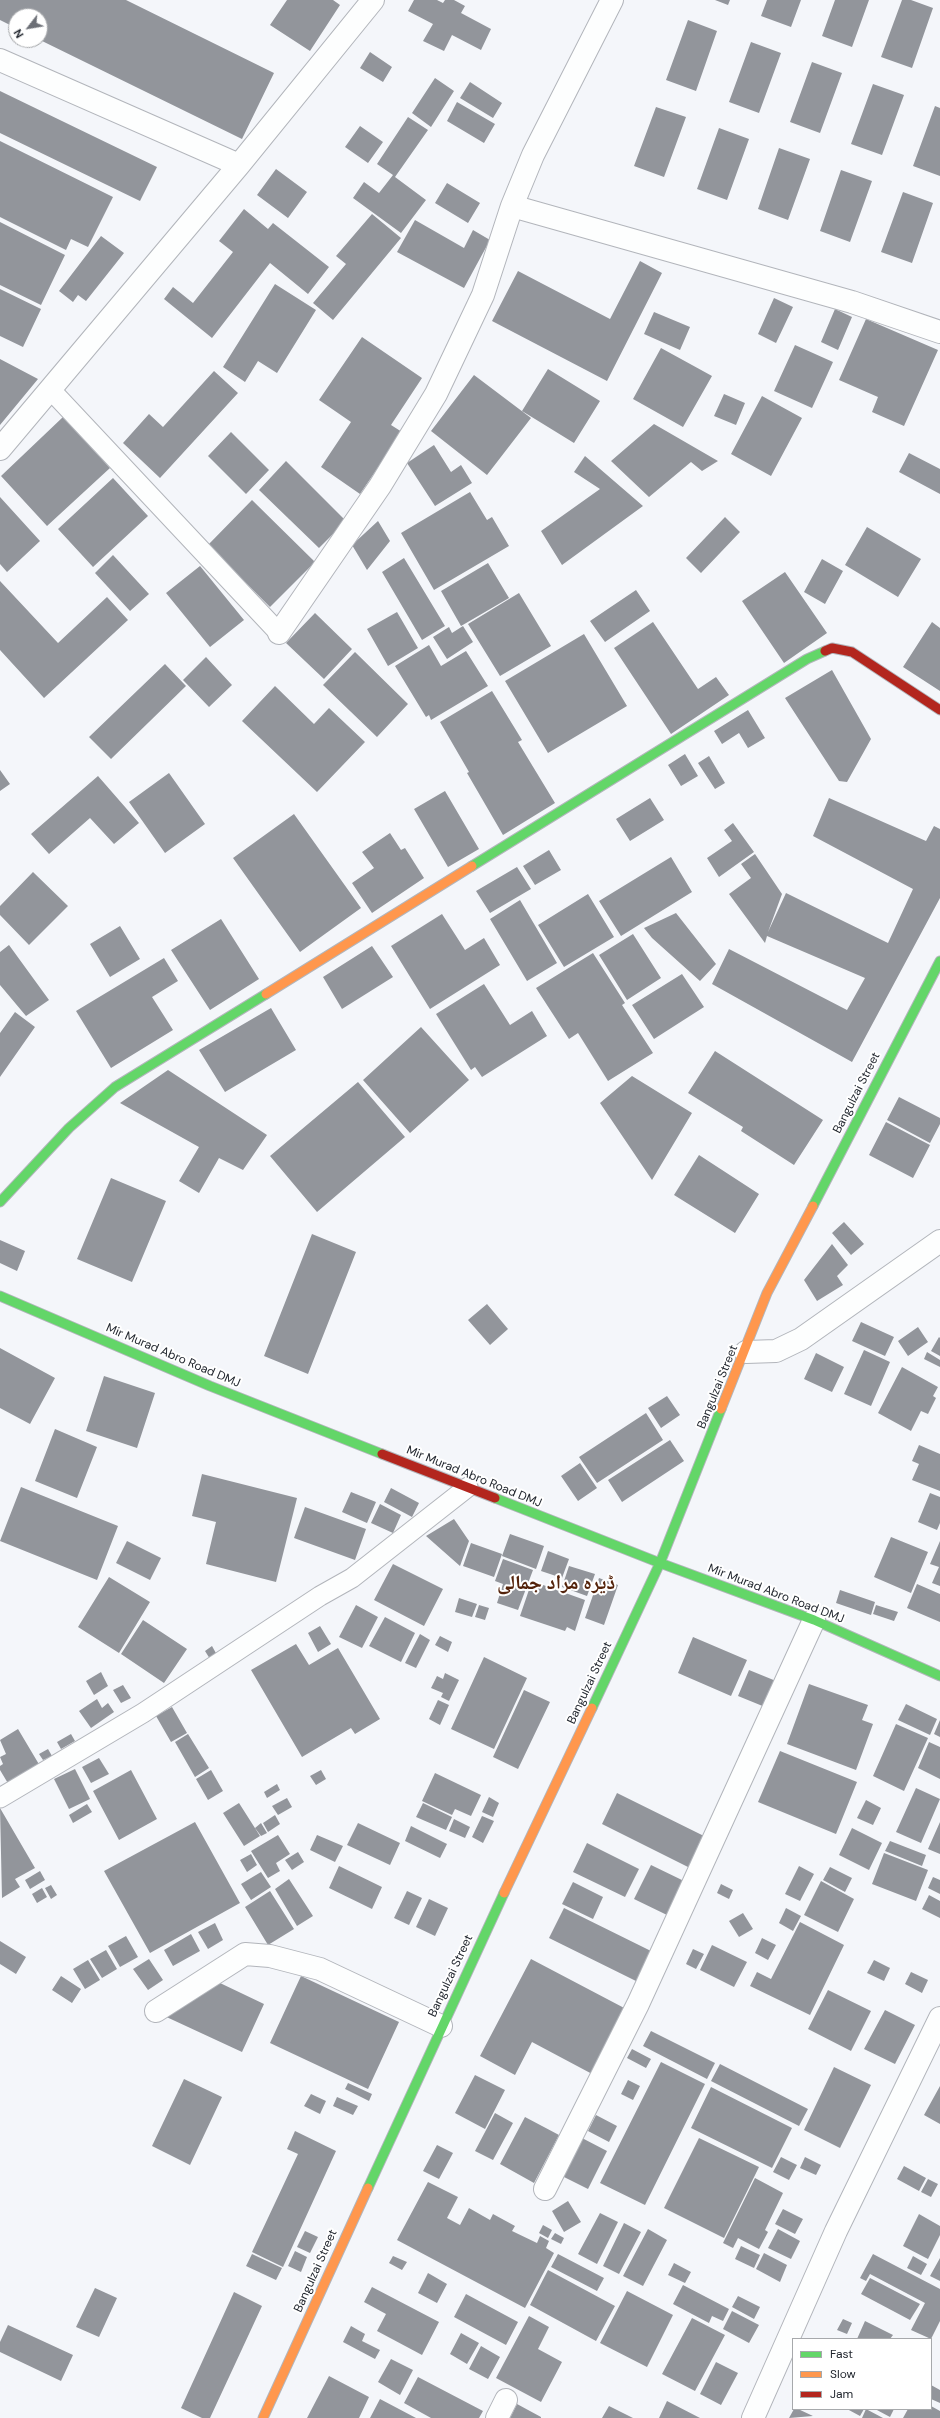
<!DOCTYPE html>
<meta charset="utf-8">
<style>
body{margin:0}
#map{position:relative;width:940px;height:2418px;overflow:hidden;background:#f4f6fa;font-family:"DM Sans",sans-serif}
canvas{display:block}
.legend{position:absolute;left:792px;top:2338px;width:140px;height:72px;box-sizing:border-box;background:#fff;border:1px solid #a7a9ac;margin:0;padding:5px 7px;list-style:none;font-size:12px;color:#22272f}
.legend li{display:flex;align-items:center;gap:8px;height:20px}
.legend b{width:20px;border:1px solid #a7a9ac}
.north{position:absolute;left:8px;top:8px;width:40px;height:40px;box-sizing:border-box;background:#fff;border:1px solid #a7a9ac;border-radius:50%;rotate:239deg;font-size:11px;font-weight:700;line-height:16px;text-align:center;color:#22272f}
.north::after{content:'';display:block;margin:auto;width:14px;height:18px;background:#6c6f76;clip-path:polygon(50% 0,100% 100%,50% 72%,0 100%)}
</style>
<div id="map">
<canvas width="940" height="2418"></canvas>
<ul class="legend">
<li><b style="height:5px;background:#63d668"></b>Fast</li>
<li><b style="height:5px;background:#ff974d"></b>Slow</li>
<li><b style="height:5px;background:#b3261e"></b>Jam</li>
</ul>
<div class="north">N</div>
</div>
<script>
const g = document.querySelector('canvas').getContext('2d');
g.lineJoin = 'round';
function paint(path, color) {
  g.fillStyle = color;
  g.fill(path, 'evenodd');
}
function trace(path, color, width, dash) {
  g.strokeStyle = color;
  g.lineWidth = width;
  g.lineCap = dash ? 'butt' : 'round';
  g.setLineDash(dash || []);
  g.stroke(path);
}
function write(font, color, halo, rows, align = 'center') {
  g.font = font + ' "DM Sans","Noto Naskh Arabic",sans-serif';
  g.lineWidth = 4;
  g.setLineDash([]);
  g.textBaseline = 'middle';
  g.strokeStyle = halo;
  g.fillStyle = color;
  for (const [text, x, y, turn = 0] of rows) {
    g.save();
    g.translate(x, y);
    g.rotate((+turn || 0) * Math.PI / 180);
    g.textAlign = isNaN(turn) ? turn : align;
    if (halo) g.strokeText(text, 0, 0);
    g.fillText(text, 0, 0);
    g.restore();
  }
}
const building = new Path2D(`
 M0 0H126L274 73 242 139 40 40V16H16V28L0 20Z
 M287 0H333L340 5 310 51 270 25Z
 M414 0H437L443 3 445 0H454L465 6 461 13 491 29 481 50 452 35 444 51 423 41 433 24 408 11Z
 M715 0H730L728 5Z
 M767 0H801L791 27 761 16Z
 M835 0H869L852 47 822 36Z
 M902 0H911L933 8 912 68 881 57Z
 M688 20 717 31 696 91 666 80Z
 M751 42 781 53 759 113 729 102Z
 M370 52 392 67 383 82 360 68Z
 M812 62 842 73 820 133 790 122Z
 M435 78 454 91 431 127 412 113Z
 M470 82 502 103 493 118 460 98Z
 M873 84 904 95 882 155 851 144Z
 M0 91 157 167 140 201 0 133Z
 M457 102 495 124 484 143 447 121Z
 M935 106 940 108V176L913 166Z
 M656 107 686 117 664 177 634 166Z
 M408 117 428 130 395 177 426 200 401 233 353 198 364 182 379 193 393 175 377 164Z
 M360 126 383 142 368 163 345 147Z
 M719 128 749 139 727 200 697 189Z
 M0 141 113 197 88 247 71 239 66 250 0 217Z
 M779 148 810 159 788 220 758 209Z
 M276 169 307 192 288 218 257 195Z
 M841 170 872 181 850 242 820 231Z
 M447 183 480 203 468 223 435 203Z
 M903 192 933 203 912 263 881 252Z
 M244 209 268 229 273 223 329 267 308 294 270 263 212 338 164 299 173 287 193 303 233 252 219 241Z
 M372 214 401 238 333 320 313 303 346 264 336 256Z
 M415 220 464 248 473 230 490 240 464 288 397 252Z
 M0 222 65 255 41 305 0 285Z
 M101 236 124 253 86 301 78 295 73 302 59 291Z
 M640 261 662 273 607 381 492 321 518 271 610 319Z
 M275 284 316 310 277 373 258 361 245 382 223 367Z
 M0 289 41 309 23 347 0 336Z
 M774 298 793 307 776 343 758 334Z
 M835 309 852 317 838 350 821 342Z
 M654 312 690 327 680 350 644 334Z
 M866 319 938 350 904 426 872 412 878 397 839 380Z
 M362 337 422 378 391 425 402 432 360 494 321 467 351 422 319 400Z
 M795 345 833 362 812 408 774 391Z
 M661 348 712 376 683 427 633 399Z
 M0 359 38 379 0 425Z
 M548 369 600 401 574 443 522 411Z
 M214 371 238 393 160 478 123 443 149 414 163 427Z
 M474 375 531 418 487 475 431 431Z
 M724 394 745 403 736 425 714 416Z
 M762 396 802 418 771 476 731 454Z
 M63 417 110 468 47 526 1 476Z
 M654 424 718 461 702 471 691 462 649 497 611 461Z
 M231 432 269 470 246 494 208 456Z
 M434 445 451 472 461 465 472 483 435 506 407 463Z
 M909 453 940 469V494L899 472Z
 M585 456 643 506 562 565 541 531 600 489 574 472Z
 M286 461 346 521 319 548 259 490Z
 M113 478 148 516 93 567 58 529Z
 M470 492 487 520 492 517 509 546 434 590 401 533Z
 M0 497 40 541 7 572 0 564Z
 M252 500 315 562 270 607 208 545Z
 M725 517 740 532 701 573 686 558Z
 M378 521 390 541 367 570 352 545Z
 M867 527 921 559 898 597 845 565Z
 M113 555 149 594 130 611 95 573Z
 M404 558 445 626 422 640 382 572Z
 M822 559 843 571 825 604 804 592Z
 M488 563 509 598 461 626 441 591Z
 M200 566 244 620 210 647 166 593Z
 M785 572 827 633 784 663 742 601Z
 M0 581 58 643 107 597 128 620 44 698 0 650Z
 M636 590 650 611 605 642 590 621Z
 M519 593 551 646 500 676 468 624Z
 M397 612 418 648 388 666 367 629Z
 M315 613 352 649 324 679 286 643Z
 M653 622 698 689 716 677 729 695 671 734 614 648Z
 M932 622 940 628V691L903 667Z
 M463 626 473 642 447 659 433 637 449 627 452 633Z
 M584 634 627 706 548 753 505 681Z
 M429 645 441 666 466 651 488 686 431 720 429 715 426 717 395 666Z
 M355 652 408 704 377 737 323 685Z
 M206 657 232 685 209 707 183 680Z
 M165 664 186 686 111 759 89 737Z
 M832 670 871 739 847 782 839 781 785 698Z
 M275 686 314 724 329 708 365 742 317 792 242 721Z
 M492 691 522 740 518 742 555 803 503 835 467 773 469 772 440 722Z
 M748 710 765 738 748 748 739 733 722 744 714 731Z
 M685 754 698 776 681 786 668 765Z
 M709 756 725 783 715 789 698 763Z
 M0 770 10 784 0 791Z
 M169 773 205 824 165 853 129 802Z
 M98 776 139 823 114 844 90 818 49 854 31 834Z
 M445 791 479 849 448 867 414 809Z
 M650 798 664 820 630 841 616 819Z
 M829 798 926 841 934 826 940 829V898L852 1062 712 984 729 949 847 1010 865 978 767 936 765 943 729 894 751 878 741 864 755 854 782 894 768 932 786 893 888 943 913 889 813 836Z
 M294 814 361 908 300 952 233 858Z
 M733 823 754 852 719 877 707 858 732 841 724 830Z
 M390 833 401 850 405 848 424 878 372 913 352 883 374 868 362 852Z
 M549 850 561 870 535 885 523 866Z
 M671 857 692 892 621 936 599 901Z
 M517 867 531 889 490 913 476 891Z
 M33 872 68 906 29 945 0 915V906Z
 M588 894 614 937 564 967 538 925Z
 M520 900 557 963 527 981 490 919Z
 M676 913 716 964 700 981 652 938 644 928Z
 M442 914 465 950 484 938 500 965 430 1009 391 946Z
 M221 919 259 979 210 1010 171 950Z
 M120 926 140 959 110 977 90 944Z
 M633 934 661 978 627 1000 599 955Z
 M9 945 49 1000 26 1016 0 985V952Z
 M372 946 393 977 342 1009 323 977Z
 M593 953 625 1003 622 1005 653 1053 608 1081 578 1033 569 1039 536 988Z
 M164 958 178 981 152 997 173 1030 111 1068 76 1011Z
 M682 974 704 1007 654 1039 632 1005Z
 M484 984 510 1025 532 1011 547 1036 482 1077 475 1067 471 1070 436 1014Z
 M271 1008 296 1050 225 1092 199 1050Z
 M15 1012 35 1027 0 1077V1033Z
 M421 1027 469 1080 410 1133 363 1080Z
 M715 1051 823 1120 794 1165 741 1131 743 1127 688 1093Z
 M168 1070 267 1135 243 1170 219 1158 199 1193 179 1181 199 1147 120 1103Z
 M632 1076 692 1113 652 1180 600 1103Z
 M358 1082 405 1137 317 1212 270 1156Z
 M899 1097 940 1118V1124L930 1143 887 1120Z
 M886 1122 930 1145 913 1178 869 1155Z
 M699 1155 759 1194 735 1233 674 1195Z
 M111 1178 166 1201 132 1282 77 1259Z
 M844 1222 864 1244 851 1255 832 1233Z
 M312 1234 356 1252 308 1374 264 1356Z
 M0 1240 25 1251 17 1271 0 1263Z
 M832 1244 848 1265 837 1276 843 1285 817 1301 804 1280Z
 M487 1304 508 1329 490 1345 468 1320Z
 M861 1322 894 1337 885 1356 852 1341Z
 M918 1327 928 1342 908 1356 898 1341Z
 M939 1337 940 1338V1356L931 1351Z
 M0 1348 55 1378 30 1424 0 1408Z
 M864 1350 890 1362 871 1406 844 1394Z
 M927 1352 940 1360V1367L924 1359Z
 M816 1353 844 1367 832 1392 804 1379Z
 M902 1367 938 1387 933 1396 936 1398 928 1414 921 1411 911 1431 878 1413Z
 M104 1376 155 1393 137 1448 86 1431Z
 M667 1396 680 1415 661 1428 648 1408Z
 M646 1413 663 1440 597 1483 579 1457Z
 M55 1429 97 1447 77 1498 35 1481Z
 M670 1440 684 1461 622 1502 608 1480Z
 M919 1445 940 1454V1491L912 1480 919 1464 912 1461Z
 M580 1463 597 1488 578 1501 561 1476Z
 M202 1474 297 1498 276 1582 206 1564 216 1522 192 1516Z
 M21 1487 118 1526 97 1580 0 1541Z
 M391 1488 419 1503 412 1517 384 1502Z
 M351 1492 376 1502 367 1523 342 1512Z
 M930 1493 940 1497V1523L937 1530 918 1522Z
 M380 1504 401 1515 393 1533 371 1523Z
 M305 1507 366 1529 355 1560 294 1538Z
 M454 1519 469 1541 460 1566 426 1536Z
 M510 1534 544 1546 536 1569 502 1556Z
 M891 1537 928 1552 911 1593 874 1577Z
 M127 1541 161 1558 150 1580 116 1563Z
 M940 1541V1586L932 1583 939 1567 930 1564Z
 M471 1543 502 1554 494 1577 463 1566Z
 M548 1551 569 1559 562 1578 541 1571Z
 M503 1559 533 1570 518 1610 497 1603 503 1584 495 1581Z
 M393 1564 443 1589 424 1626 374 1600Z
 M569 1566 595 1574 587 1596 562 1587Z
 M109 1577 150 1602 119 1653 78 1627Z
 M599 1578 618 1585 604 1625 585 1618Z
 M532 1581 585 1600 575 1631 567 1627 565 1631 520 1616Z
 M917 1584 940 1594V1622L907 1608Z
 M840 1590 875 1602 871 1615 836 1603Z
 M459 1598 477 1604 472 1617 455 1612Z
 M356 1605 378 1617 362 1648 339 1637Z
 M479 1605 489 1608 485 1620 475 1617Z
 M876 1605 898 1612 894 1621 873 1614Z
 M385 1617 415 1633 401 1662 369 1646Z
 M143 1620 187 1649 164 1683 121 1654Z
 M320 1626 331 1644 318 1652 308 1633Z
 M420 1634 430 1640 416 1668 405 1663Z
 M440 1636 452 1642 448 1652 435 1645Z
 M693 1637 747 1660 731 1696 678 1673Z
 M296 1644 309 1665 338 1648 380 1719 355 1734 351 1728 302 1757 251 1670Z
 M212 1646 217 1655 210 1659 205 1651Z
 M484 1657 527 1678 494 1749 451 1729Z
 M749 1670 776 1681 765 1707 738 1696Z
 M101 1672 108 1686 94 1695 86 1681Z
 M445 1673 459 1680 449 1701 441 1697 443 1693 431 1688 437 1676 443 1679Z
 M809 1684 868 1705 862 1720 873 1724 856 1770 787 1744Z
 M123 1685 131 1698 121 1703 113 1690Z
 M524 1690 550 1702 518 1769 493 1757Z
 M97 1699 102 1708 108 1703 114 1712 91 1728 79 1711Z
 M438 1700 449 1705 440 1725 429 1719Z
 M906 1704 937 1719 930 1735 898 1720Z
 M172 1707 187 1733 171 1742 156 1716Z
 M940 1720V1737L934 1734Z
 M896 1724 928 1738 904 1791 873 1776Z
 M18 1729 40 1766 9 1785 0 1770V1766L3 1764 0 1757 6 1754 0 1740Z
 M71 1734 75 1741 61 1749 57 1742Z
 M188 1734 209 1768 195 1777 175 1742Z
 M929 1742 940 1747V1779L918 1768Z
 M48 1749 52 1756 43 1760 39 1754Z
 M780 1751 857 1782 836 1834 758 1802Z
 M99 1758 109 1774 91 1783 82 1767Z
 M75 1769 90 1799 69 1809 54 1779Z
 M131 1770 157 1819 119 1840 93 1791Z
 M211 1770 223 1791 208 1800 196 1779Z
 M321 1770 326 1779 316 1785 310 1776Z
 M435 1773 481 1795 471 1816 455 1809 452 1815 422 1801Z
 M277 1784 280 1790 267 1798 264 1792Z
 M916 1788 940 1799 921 1843 896 1832Z
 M617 1793 708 1838 692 1869 602 1824Z
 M489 1797 499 1803 493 1817 482 1812Z
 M287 1798 292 1807 278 1815 272 1806Z
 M866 1800 881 1808 873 1825 857 1818Z
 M239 1803 260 1836 244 1846 223 1813Z
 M423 1803 452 1817 446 1830 416 1817Z
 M87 1804 92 1812 73 1823 69 1815Z
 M0 1808 35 1868 15 1879 20 1887 2 1898Z
 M275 1815 280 1824 268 1832 263 1823Z
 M482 1816 494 1821 483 1843 472 1837Z
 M454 1819 470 1827 465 1838 449 1831Z
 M195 1822 240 1903 150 1953 104 1871Z
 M940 1822V1854L928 1849Z
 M261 1823 267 1833 261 1836 255 1828Z
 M358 1823 400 1843 390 1865 347 1845Z
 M411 1826 447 1844 440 1858 405 1841Z
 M852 1828 882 1843 869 1870 839 1855Z
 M278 1835 290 1854 276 1863 280 1871 268 1878 251 1851Z
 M317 1835 343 1846 335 1862 310 1850Z
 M890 1841 926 1855 922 1866 885 1851Z
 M587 1843 639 1869 625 1897 573 1872Z
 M298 1852 304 1862 292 1870 285 1860Z
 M884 1853 928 1870 916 1901 872 1884Z
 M251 1854 257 1865 247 1872 240 1860Z
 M651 1865 684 1881 667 1915 634 1899Z
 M339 1866 382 1887 372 1909 329 1888Z
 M799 1866 814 1874 800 1901 785 1894Z
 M830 1867 852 1878 845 1892 823 1880Z
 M40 1871 45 1880 30 1889 25 1880Z
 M261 1872 271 1887 251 1900 241 1884Z
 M933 1877 940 1880V1894L928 1888Z
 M289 1879 313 1916 297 1926 275 1889Z
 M821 1881 854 1899 838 1932 804 1915Z
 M573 1882 603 1897 593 1919 562 1904Z
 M721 1884 733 1890 729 1899 717 1893Z
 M51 1885 57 1895 51 1899 45 1888Z
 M42 1888 47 1897 37 1903 32 1894Z
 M270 1891 294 1929 268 1945 245 1907Z
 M407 1891 422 1898 409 1925 394 1918Z
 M929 1895 940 1901V1918L922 1909Z
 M429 1899 448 1908 435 1936 416 1927Z
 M564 1908 653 1952 638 1982 549 1938Z
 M786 1908 801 1916 793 1931 779 1923Z
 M743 1913 753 1929 739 1937 729 1921Z
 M800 1922 844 1945 810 2015 750 1986 757 1972 771 1979Z
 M215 1923 223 1940 208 1949 198 1932Z
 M191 1934 200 1951 173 1966 164 1950Z
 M126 1936 138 1957 120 1967 108 1946Z
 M762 1938 776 1945 768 1960 755 1953Z
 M0 1941 26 1957 16 1974 0 1964Z
 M712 1945 747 1962 734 1987 700 1970Z
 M693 1949 704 1954 696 1969 686 1964Z
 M106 1950 117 1969 102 1978 90 1959Z
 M149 1959 163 1980 148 1990 133 1969Z
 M531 1959 628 2010 594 2075 532 2042 515 2075 480 2056Z
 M88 1960 100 1980 85 1989 73 1969Z
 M874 1960 890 1968 884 1981 867 1973Z
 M223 1972 231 1976 220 1983 264 2004 242 2052 160 2014Z
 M911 1972 928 1980 922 1993 905 1984Z
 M61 1976 81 1989 72 2003 52 1990Z
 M301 1976 399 2022 368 2089 270 2043Z
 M828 1990 871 2011 851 2051 808 2029Z
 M885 2010 915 2025 895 2064 864 2049Z
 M651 2031 715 2063 707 2079 643 2046Z
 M632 2049 651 2059 646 2068 627 2058Z
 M661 2062 705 2084 645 2205 600 2183Z
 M720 2064 808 2109 799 2126 711 2081Z
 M834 2067 871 2085 840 2148 804 2130Z
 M475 2075 505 2090 485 2129 455 2113Z
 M184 2079 222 2097 190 2165 152 2146Z
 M628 2080 640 2086 633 2100 621 2094Z
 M348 2083 372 2094 369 2101 345 2089Z
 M940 2086V2124L924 2115Z
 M711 2087 792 2128 772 2168 691 2128Z
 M311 2094 326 2101 320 2114 304 2106Z
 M337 2097 358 2106 353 2115 333 2106Z
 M495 2113 513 2123 493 2160 475 2151Z
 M596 2115 617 2126 609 2142 588 2131Z
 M525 2117 559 2135 534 2183 500 2164Z
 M295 2131 336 2151 283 2267 252 2252 298 2154 287 2149Z
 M582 2138 607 2151 588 2189 562 2176Z
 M699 2138 759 2167 724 2238 664 2208Z
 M437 2145 453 2153 439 2179 423 2171Z
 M781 2157 797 2165 789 2180 773 2172Z
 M805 2157 821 2165 816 2175 800 2168Z
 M904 2166 926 2178 919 2191 897 2179Z
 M755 2178 783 2193 765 2230 768 2232 759 2249 738 2238 733 2248 723 2243Z
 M928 2179 938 2184 931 2197 921 2192Z
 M428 2182 458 2197 447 2218 460 2225 469 2208 490 2220 493 2214 515 2226 512 2231 537 2243 540 2236 549 2241 546 2248 554 2253 525 2308 397 2240Z
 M568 2201 581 2222 564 2232 552 2211Z
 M783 2209 803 2219 795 2234 775 2224Z
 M600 2213 618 2222 597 2264 578 2254Z
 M919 2214 940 2226V2235L928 2259 903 2246Z
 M624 2223 641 2232 619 2274 603 2266Z
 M543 2225 552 2230 548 2238 539 2233Z
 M648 2229 667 2240 643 2286 623 2276Z
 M778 2229 800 2241 791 2259 768 2248Z
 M305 2231 318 2237 310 2253 297 2247Z
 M555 2233 564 2238 561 2244 551 2239Z
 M741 2246 760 2255 754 2268 735 2259Z
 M295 2251 307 2257 301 2272 288 2266Z
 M764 2253 787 2265 780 2282 756 2269Z
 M252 2254 282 2268 276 2280 246 2266Z
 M558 2254 604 2278 597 2291 551 2267Z
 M873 2254 940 2289V2321L931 2339 911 2330 925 2303 870 2274 866 2281 860 2278Z
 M393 2256 407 2262 402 2270 389 2263Z
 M913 2256 927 2264 921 2275 907 2268Z
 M940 2258V2281L930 2276Z
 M674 2263 691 2272 685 2283 668 2275Z
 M548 2270 615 2306 596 2341 530 2305Z
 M428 2273 447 2284 437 2303 418 2293Z
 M870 2278 920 2304 910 2320 861 2294Z
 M683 2285 729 2309 723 2321 712 2316 709 2323 673 2304Z
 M372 2287 439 2322 422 2355 377 2331 386 2314 364 2302Z
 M95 2288 117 2298 99 2337 76 2327Z
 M627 2291 673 2315 647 2367 600 2343Z
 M234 2292 262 2306 210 2418H202L181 2408Z
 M466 2294 518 2322 506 2345 454 2317Z
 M738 2296 760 2307 754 2319 732 2307Z
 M732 2311 759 2325 749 2343 723 2329Z
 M529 2316 549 2327 538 2349 562 2362 541 2402 496 2378Z
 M692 2318 725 2335 695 2391 662 2374Z
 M843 2319 852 2323 847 2334 837 2330Z
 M865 2321 893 2335 890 2339H857Z
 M8 2325 73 2355 61 2381 0 2352V2342Z
 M351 2326 365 2334 362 2341 380 2350 375 2359 343 2342Z
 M461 2333 479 2343 467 2364 450 2354Z
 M481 2346 500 2357 488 2379 469 2369Z
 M391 2359 413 2370 400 2395 378 2382Z
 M716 2362 738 2373 721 2405 700 2394Z
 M329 2376 369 2397 359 2418H307Z
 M418 2377 483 2411 479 2418H431L404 2403Z
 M931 2385 940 2390V2403L931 2399Z
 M380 2399 416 2418H370Z
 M667 2401 700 2418H659Z
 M517 2404 541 2417V2418H510Z
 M609 2406 633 2418H602Z
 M931 2406 940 2411V2418H903L908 2409H931Z
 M794 2409H798L813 2416 789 2418Z
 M847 2409H864L860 2416Z
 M866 2409 883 2418H862Z
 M875 2409H894L890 2417Z`);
const lane = new Path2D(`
 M50 389 279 633
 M0 1798 143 1713 320 1596 352 1578 468 1487`);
const street = new Path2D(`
 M0 60 239 165
 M512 206 852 302 940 332
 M0 449 239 165 373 0
 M279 633 380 486 436 394 483 295 512 206 533 155 612 0
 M746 1352 776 1351 801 1339 940 1241
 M156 2011 245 1954 270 1956 320 1969 441 2026
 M545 2189 638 2004 814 1620
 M497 2418 506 2400
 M753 2418 836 2231 940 2018`);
const fast = new Path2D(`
 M472 866 807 659 825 651
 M0 1202 69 1128 115 1087 266 994
 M813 1206 940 961
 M0 1296 210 1386 382 1454
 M495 1498 660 1563 814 1620 940 1676
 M592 1708 660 1563 721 1409
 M368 2188 504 1893`);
const slow = new Path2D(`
 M266 994 472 866
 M721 1409 767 1293 813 1206
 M504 1893 592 1708
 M263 2418 368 2188`);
const jam = new Path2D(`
 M825 651 832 648 852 652 940 710
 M382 1454 495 1498`);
const streetNames = [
 ["Bangulzai Street",857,1093,-63],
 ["Mir Murad Abro Road DMJ",173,1356,23],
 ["Bangulzai Street",718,1387,-68],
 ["Mir Murad Abro Road DMJ",474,1477,22],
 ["Mir Murad Abro Road DMJ",776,1594,21],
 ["Bangulzai Street",590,1683,-65],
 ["Bangulzai Street",451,1976,-65],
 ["Bangulzai Street",316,2271,-66]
];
const townNames = [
 ["ڈیرہ مراد جمالی",556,1584]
];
paint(building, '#92959b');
trace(lane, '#b2b5bb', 21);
trace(street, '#b2b5bb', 24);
trace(fast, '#b2b5bb', 11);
trace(slow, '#b2b5bb', 11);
trace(jam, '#b2b5bb', 11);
trace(lane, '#fdfefe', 19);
trace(street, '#fdfefe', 22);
trace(fast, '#63d668', 9);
trace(slow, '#ff974d', 9);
trace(jam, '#b3261e', 9);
write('12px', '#22272f', '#fff', streetNames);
write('bold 20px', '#54230b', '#fff', townNames);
</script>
